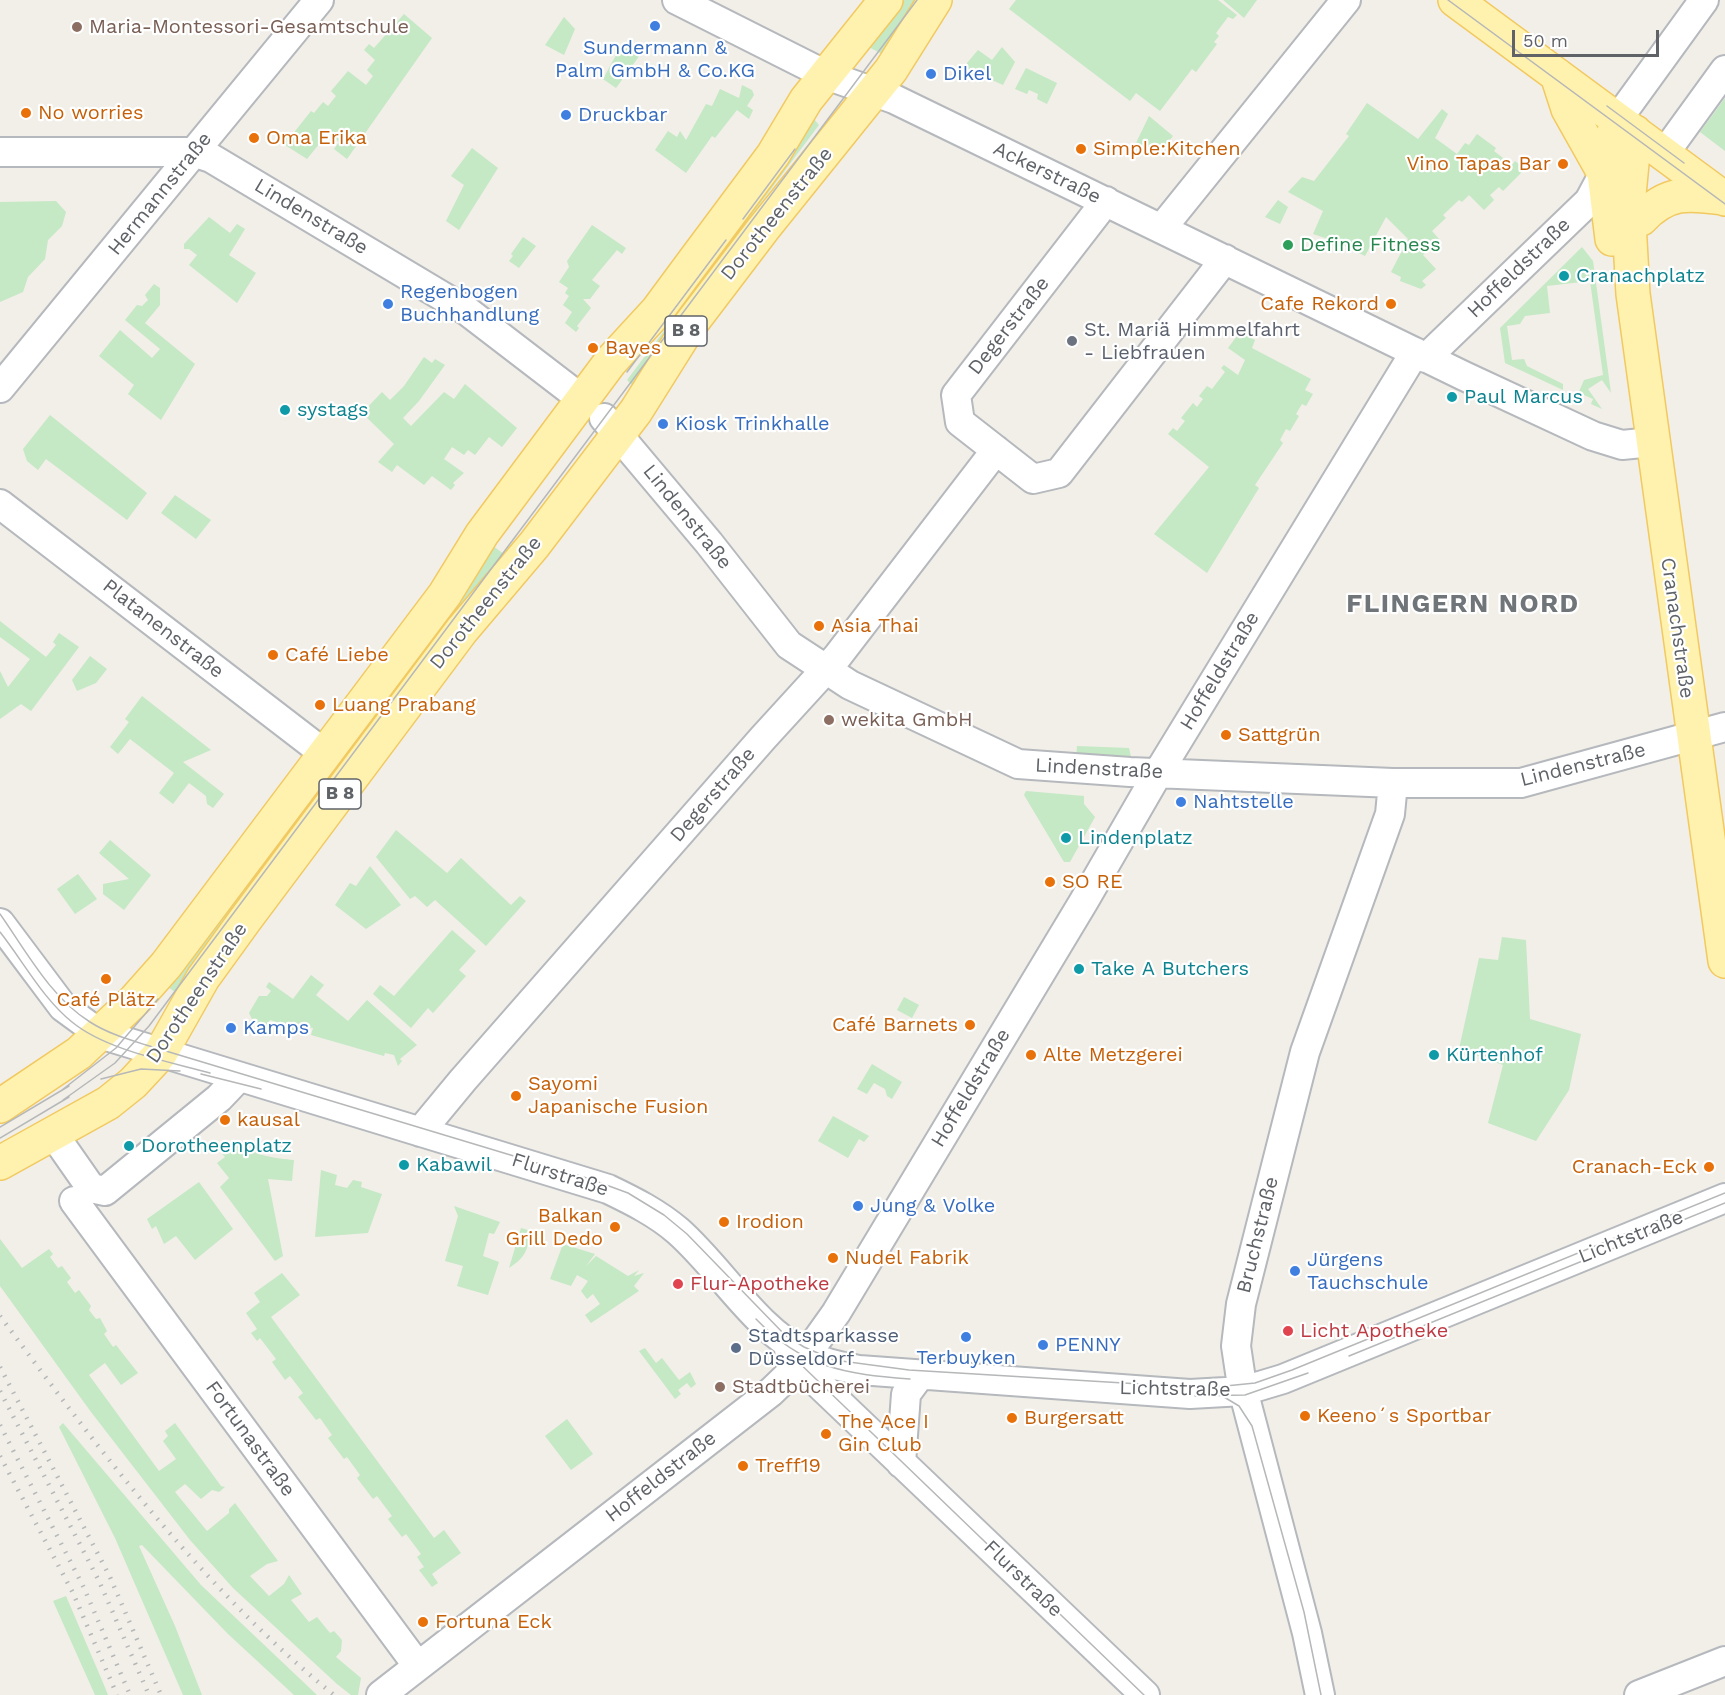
<!DOCTYPE html>
<meta charset="utf-8">
<style>
body{margin:0}
#map{position:relative;width:1725px;height:1695px;overflow:hidden;background:#f1efe8;font-family:"Work Sans",sans-serif}
canvas{display:block}
.scale{position:absolute;left:1512px;top:30px;width:147px;height:27px;box-sizing:border-box;border:3px solid #5f6368;border-top:0;padding-left:8px;font-size:18px;line-height:21px;white-space:nowrap;color:#5f6368;-webkit-text-stroke:4px #fff;paint-order:stroke}
</style>
<div id="map">
<canvas width="1725" height="1695"></canvas>
<div class="scale">50 m</div>
</div>
<script>
const ctx = document.querySelector('canvas').getContext('2d');
ctx.lineJoin = 'round';
function fillPath(path, color) { ctx.fillStyle = color; ctx.fill(path, 'evenodd'); }
function strokePath(path, color, width, dash) { ctx.strokeStyle = color; ctx.lineWidth = width; ctx.lineCap = dash ? 'butt' : 'round'; ctx.setLineDash(dash || []); ctx.stroke(path); }
function drawText(font, color, halo, rows, align = 'center') {
  ctx.font = font + ' "Work Sans",sans-serif'; ctx.lineWidth = 4.5; ctx.setLineDash([]); ctx.textBaseline = 'middle'; ctx.strokeStyle = halo; ctx.fillStyle = color; for (const [text, x, y, turn = 0] of rows) {
    ctx.save(); ctx.translate(x, y); ctx.rotate((+turn || 0) * Math.PI / 180); ctx.textAlign = isNaN(turn) ? turn : align; if (halo) ctx.strokeText(text, 0, 0); ctx.fillText(text, 0, 0); ctx.restore();
  }
}
fillPath(new Path2D(`
 M 898,0 L 924,0 L 882,54 L 861,43 Z
 M 1016,0 L 1218,0 L 1237,15 L 1233,19 L 1228,17 L 1216,33 L 1219,36 L 1214,42 L 1217,44 L 1196,72 L 1192,69 L 1160,111 L 1136,93 L 1130,101 L 1009,9 Z
 M 1223,0 L 1257,0 L 1244,18 Z
 M 404,14 L 432,38 L 347,159 L 334,149 L 339,142 L 328,133 L 307,159 L 285,145 L 286,142 L 281,138 L 285,132 L 292,135 L 311,111 L 314,113 L 323,102 L 328,106 L 336,96 L 331,91 L 348,71 L 366,85 L 373,76 L 367,70 L 375,60 L 364,50 L 369,44 L 374,48 Z
 M 564,17 L 575,29 L 564,55 L 545,45 Z
 M 621,46 L 640,55 L 616,88 L 603,79 Z
 M 1002,47 L 1015,62 L 1003,85 L 983,76 L 980,83 L 968,75 L 967,63 L 978,50 L 992,60 Z
 M 1026,68 L 1057,83 L 1047,104 L 1037,99 L 1038,94 L 1029,90 L 1027,94 L 1015,89 Z
 M 742,85 L 752,90 L 754,95 L 747,106 L 753,110 L 749,119 L 737,110 L 715,138 L 712,136 L 686,173 L 655,150 L 668,131 L 677,137 L 680,131 L 686,140 L 706,104 L 712,106 L 720,89 L 739,98 Z
 M 1725,98 L 1725,151 L 1700,132 Z
 M 1367,103 L 1418,139 L 1442,109 L 1448,114 L 1435,138 L 1457,154 L 1465,143 L 1469,145 L 1477,134 L 1496,148 L 1494,151 L 1512,165 L 1515,161 L 1525,169 L 1503,191 L 1499,187 L 1490,195 L 1494,200 L 1484,210 L 1469,195 L 1462,202 L 1459,200 L 1443,215 L 1446,218 L 1432,231 L 1439,239 L 1423,255 L 1436,269 L 1422,281 L 1426,285 L 1421,289 L 1400,281 L 1401,277 L 1391,272 L 1408,239 L 1386,217 L 1365,256 L 1339,243 L 1337,247 L 1330,244 L 1331,240 L 1313,234 L 1323,211 L 1288,192 L 1302,177 L 1314,181 L 1349,136 L 1346,134 Z
 M 1149,116 L 1173,136 L 1163,149 L 1160,146 L 1153,154 L 1135,145 Z
 M 813,118 L 819,125 L 750,217 L 756,223 L 633,386 L 627,380 L 725,250 L 718,244 Z
 M 472,148 L 498,168 L 459,230 L 446,221 L 464,185 L 451,176 Z
 M 1278,200 L 1288,207 L 1280,224 L 1265,217 Z
 M 56,201 L 66,212 L 62,226 L 48,240 L 45,259 L 28,277 L 23,292 L 0,302 L 0,202 Z
 M 209,217 L 230,233 L 237,224 L 245,229 L 229,255 L 256,273 L 237,303 L 189,265 L 197,255 L 189,249 L 184,249 L 184,244 Z
 M 592,225 L 626,248 L 622,254 L 617,250 L 592,280 L 600,286 L 590,299 L 583,299 L 591,308 L 577,326 L 579,328 L 576,332 L 565,323 L 572,312 L 563,305 L 569,296 L 565,293 L 568,288 L 559,282 L 569,267 L 567,261 Z
 M 523,237 L 536,246 L 519,268 L 509,261 L 513,256 L 511,254 Z
 M 1582,247 L 1593,261 L 1611,393 L 1602,380 L 1588,389 L 1602,409 L 1591,404 L 1593,399 L 1584,395 L 1582,399 L 1577,396 L 1584,380 L 1603,375 L 1590,281 L 1547,286 L 1550,313 L 1525,316 L 1520,324 L 1507,326 L 1512,360 L 1524,359 L 1527,366 L 1563,384 L 1563,390 L 1505,363 L 1500,328 Z
 M 154,284 L 160,288 L 160,305 L 145,323 L 195,364 L 161,420 L 128,394 L 134,385 L 99,356 L 120,330 L 152,358 L 160,349 L 125,320 L 137,305 L 142,306 L 148,300 L 145,295 Z
 M 1240,332 L 1255,340 L 1252,348 L 1311,379 L 1305,390 L 1313,394 L 1306,406 L 1302,404 L 1296,414 L 1299,416 L 1290,431 L 1286,429 L 1280,440 L 1283,443 L 1255,485 L 1259,488 L 1207,573 L 1154,534 L 1209,467 L 1168,434 L 1173,428 L 1177,431 L 1185,421 L 1181,418 L 1193,403 L 1197,407 L 1203,399 L 1199,396 L 1207,386 L 1212,389 L 1225,372 L 1221,368 L 1224,365 L 1238,375 L 1245,360 L 1228,348 Z
 M 424,357 L 432,363 L 435,359 L 445,365 L 419,401 L 403,418 L 411,426 L 444,392 L 454,399 L 465,384 L 517,428 L 502,447 L 489,437 L 475,455 L 468,450 L 464,455 L 452,447 L 444,459 L 464,473 L 453,483 L 455,485 L 451,490 L 432,476 L 424,485 L 397,465 L 392,472 L 378,462 L 394,444 L 362,413 L 382,392 L 390,400 L 404,386 Z
 M 50,415 L 147,493 L 127,520 L 46,459 L 38,470 L 27,461 L 23,449 Z
 M 175,495 L 211,520 L 196,539 L 161,513 Z
 M 493,546 L 512,560 L 179,995 L 164,984 Z
 M 0,621 L 46,657 L 56,645 L 53,642 L 59,633 L 79,647 L 31,711 L 21,704 L 0,719 L 0,671 L 8,687 L 30,659 L 0,637 Z
 M 90,656 L 107,669 L 96,683 L 77,691 L 72,680 Z
 M 142,696 L 211,750 L 183,762 L 224,794 L 213,808 L 207,804 L 206,796 L 189,783 L 173,804 L 159,793 L 174,773 L 130,739 L 118,754 L 110,747 L 129,722 L 125,719 Z
 M 1077,746 L 1129,748 L 1132,761 L 1076,759 Z
 M 1026,791 L 1084,796 L 1084,804 L 1095,817 L 1070,862 L 1064,862 L 1024,795 Z
 M 396,830 L 447,873 L 461,858 L 511,905 L 520,896 L 526,901 L 486,946 L 435,900 L 427,907 L 415,896 L 410,899 L 376,857 Z
 M 110,840 L 151,875 L 124,910 L 103,894 L 103,884 L 129,879 L 99,853 Z
 M 370,866 L 401,905 L 366,929 L 335,905 L 350,883 L 356,886 Z
 M 78,874 L 97,899 L 75,914 L 57,889 Z
 M 452,930 L 476,951 L 459,970 L 466,976 L 433,1013 L 428,1008 L 411,1028 L 373,994 L 380,985 L 394,996 Z
 M 1502,937 L 1526,940 L 1530,1019 L 1581,1034 L 1569,1090 L 1536,1141 L 1488,1123 L 1503,1065 L 1459,1049 L 1479,958 L 1498,960 Z
 M 311,975 L 324,985 L 316,995 L 348,1021 L 367,1000 L 417,1045 L 400,1059 L 402,1061 L 398,1066 L 394,1055 L 385,1053 L 384,1056 L 311,1035 L 313,1028 L 299,1025 L 297,1031 L 275,1025 L 276,1022 L 270,1020 L 267,1027 L 254,1023 L 249,1013 L 259,996 L 267,996 L 271,991 L 266,987 L 269,982 L 293,999 Z
 M 904,997 L 919,1005 L 912,1018 L 897,1010 Z
 M 872,1064 L 902,1082 L 892,1099 L 887,1096 L 885,1089 L 874,1083 L 867,1094 L 857,1089 Z
 M 833,1116 L 869,1136 L 864,1142 L 859,1139 L 848,1158 L 818,1141 Z
 M 242,1141 C 251,1157 277,1158 294,1160 L 292,1181 L 268,1179 L 283,1256 L 275,1261 L 220,1187 L 229,1178 L 217,1163 L 225,1157 L 222,1154 Z
 M 321,1170 L 337,1175 L 335,1185 L 347,1188 L 353,1180 L 362,1182 L 361,1187 L 382,1194 L 368,1233 L 315,1237 Z
 M 199,1182 L 233,1229 L 195,1260 L 176,1236 L 164,1244 L 156,1226 L 152,1229 L 147,1219 Z
 M 454,1206 L 500,1222 L 494,1234 L 489,1233 L 483,1256 L 499,1262 L 488,1295 L 457,1286 L 463,1266 L 445,1261 L 458,1216 Z
 M 521,1228 L 531,1231 C 527,1251 526,1257 509,1268 Z
 M 0,1239 L 22,1268 L 49,1249 L 53,1254 L 50,1257 L 58,1268 L 62,1266 L 71,1278 L 67,1282 L 75,1293 L 79,1290 L 91,1306 L 89,1310 L 96,1319 L 100,1318 L 107,1331 L 104,1334 L 113,1347 L 116,1345 L 138,1373 L 121,1385 L 105,1363 L 89,1375 L 159,1471 L 176,1459 L 163,1441 L 168,1436 L 165,1431 L 175,1423 L 221,1486 L 225,1487 L 219,1492 L 212,1490 L 201,1499 L 185,1484 L 175,1492 L 207,1531 L 229,1513 L 229,1509 L 235,1503 L 278,1561 L 267,1564 L 250,1576 L 269,1596 L 284,1584 L 289,1575 L 302,1594 L 291,1600 L 309,1622 L 317,1617 L 330,1633 L 334,1631 L 342,1640 L 341,1651 L 336,1657 L 361,1678 L 358,1695 L 351,1695 L 337,1684 L 233,1588 L 190,1540 L 91,1412 L 0,1286 Z
 M 563,1244 L 595,1254 L 586,1266 L 596,1256 L 628,1276 L 639,1270 L 634,1276 L 644,1273 L 634,1286 L 639,1291 L 591,1323 L 585,1315 L 600,1304 L 593,1294 L 587,1299 L 581,1291 L 588,1281 L 577,1275 L 571,1286 L 550,1279 Z
 M 282,1273 L 300,1295 L 271,1317 L 434,1538 L 444,1530 L 461,1553 L 432,1574 L 438,1583 L 432,1587 L 419,1570 L 424,1567 L 417,1557 L 421,1554 L 406,1534 L 402,1537 L 388,1519 L 392,1516 L 377,1496 L 373,1499 L 357,1478 L 360,1475 L 347,1457 L 344,1459 L 328,1438 L 332,1435 L 320,1418 L 316,1420 L 298,1397 L 303,1393 L 290,1376 L 285,1380 L 272,1362 L 276,1359 L 260,1338 L 257,1341 L 251,1333 L 257,1329 L 246,1313 L 260,1302 L 254,1293 Z
 M 645,1348 L 656,1363 L 662,1358 L 679,1380 L 690,1372 L 696,1384 L 691,1388 L 687,1383 L 678,1390 L 681,1394 L 675,1399 L 639,1351 Z
 M 567,1419 L 593,1454 L 571,1470 L 545,1436 Z
 M 63,1423 L 201,1585 L 317,1695 L 294,1695 L 228,1634 L 142,1545 L 139,1546 L 175,1626 L 202,1695 L 183,1695 L 115,1538 L 59,1427 Z
 M 66,1596 L 104,1685 L 108,1695 L 95,1695 L 53,1601 Z`), '#c5e8c5');
const minor = new Path2D(`
 M 677,0 L 826,75 L 894,99 L 1464,376 L 1593,436 L 1622,445 L 1652,442
 M 1617,120 L 1704,0
 M 0,152 L 193,152 L 211,158 L 467,311 L 583,400
 M 1664,154 L 1725,70
 M 1106,201 L 956,395 L 960,422 L 1033,479 L 1059,473 L 1225,259
 M 1162,228 L 1346,0
 M 1426,358 L 1589,201 L 1604,173
 M 0,388 L 319,0
 M 604,418 L 709,543 L 789,645 L 850,685 L 1018,764 L 1130,772 L 1393,783 L 1521,783 L 1725,727
 M 0,504 L 325,754
 M 0,923 L 63,1007 L 100,1034 L 608,1189 C 633,1201 657,1213 678,1231 C 722,1270 754,1328 807,1355 C 823,1363 841,1367 859,1370 L 1190,1394 L 1243,1391 L 1283,1379 L 1725,1198
 M 420,1132 L 463,1080 L 763,738 L 837,657 L 996,450
 M 54,1135 L 91,1188 L 105,1191 L 219,1098 L 239,1077
 M 74,1201 L 417,1665
 M 789,1350 L 799,1365 L 1145,1695
 M 901,1463 L 906,1394 L 920,1375
 M 381,1695 L 771,1392 L 799,1365 L 836,1313 L 1084,901 L 1158,773 L 1415,352
 M 1320,1695 L 1307,1633 L 1242,1386 L 1236,1346 L 1241,1304 L 1305,1052 L 1390,814 L 1393,783
 M 1639,1695 L 1725,1661`);
const major = new Path2D(`
 M 1455,0 L 1725,199
 M 1557,75 L 1568,109 L 1604,173
 M 1635,132 L 1628,205 L 1633,294 L 1725,961
 M 1641,219 C 1667,191 1688,193 1723,198
 M 1612,239 L 1604,173 L 1617,120
 M 0,1106 L 79,1053 L 134,1001 L 166,965 L 445,594 L 482,534 L 611,361 L 657,311 L 691,265 L 773,155 L 806,100 L 886,0
 M 0,1163 L 108,1103 L 133,1083 L 160,1054 L 203,978 L 245,920 L 462,630 L 534,545 L 636,411 L 690,325 L 763,229 L 891,70 L 935,0`);
strokePath(minor, '#b5b8bc', 32);
strokePath(major, '#f2c960', 36);
strokePath(minor, '#fff', 28);
strokePath(major, '#fff2af', 33);
strokePath(new Path2D(`
 M 1448,0 L 1725,204
 M 1607,106 L 1684,163
 M 743,219 L 795,149
 M 627,372 L 726,240
 M 0,914 C 26,951 51,998 90,1022 C 107,1033 127,1039 146,1045 L 590,1179 L 628,1193 L 664,1215 L 687,1234 L 785,1335 L 804,1347 L 834,1360 L 909,1370 L 1206,1388 L 1255,1383 L 1292,1370 L 1725,1193
 M 0,932 C 23,961 43,999 72,1022 C 106,1050 167,1061 210,1073
 M 201,1074 L 261,1089
 M 101,1079 L 141,1069 L 180,1071
 M 62,1090 L 116,1048 L 158,999
 M 63,1100 L 115,1063 L 149,1026 L 917,0
 M 0,1127 L 69,1086
 M 0,1138 L 69,1097
 M 756,1319 C 803,1368 845,1374 910,1379
 M 791,1355 L 1144,1695
 M 1349,1356 L 1725,1203
 M 1195,1396 L 1245,1395 L 1308,1373
 M 1224,1397 L 1239,1406 L 1252,1426 L 1304,1612 L 1321,1695`), '#b6b7b8', 1.5);
strokePath(new Path2D(`
 M 0,1316 C 100,1451 203,1589 334,1695
 M 0,1367 L 110,1577 L 161,1695
 M 0,1391 L 99,1581 L 149,1695
 M 0,1425 L 84,1588 L 130,1695
 M 0,1456 L 73,1593 L 117,1695`), '#b6b7b8', 4.5, [1.5, 8]);
for (const [x, y, r, color] of [
 [655,26,6,"#3f7fe0"],
 [77,27,6,"#8d6e63"],
 [931,74,6,"#3f7fe0"],
 [26,113,6,"#e8710a"],
 [566,115,6,"#3f7fe0"],
 [254,138,6,"#e8710a"],
 [1081,149,6,"#e8710a"],
 [1563,164,6,"#e8710a"],
 [1288,245,6,"#2e9e5b"],
 [1564,276,6,"#0f9aa8"],
 [388,304,6,"#3f7fe0"],
 [1391,304,6,"#e8710a"],
 [1072,341,6,"#6b7280"],
 [593,348,6,"#e8710a"],
 [1452,397,6,"#0f9aa8"],
 [285,410,6,"#0f9aa8"],
 [663,424,6,"#3f7fe0"],
 [819,626,6,"#e8710a"],
 [273,655,6,"#e8710a"],
 [320,705,6,"#e8710a"],
 [829,720,6,"#8d6e63"],
 [1226,735,6,"#e8710a"],
 [1181,802,6,"#3f7fe0"],
 [1066,838,6,"#0f9aa8"],
 [1050,882,6,"#e8710a"],
 [1079,969,6,"#0f9aa8"],
 [106,979,6,"#e8710a"],
 [970,1025,6,"#e8710a"],
 [231,1028,6,"#3f7fe0"],
 [1031,1055,6,"#e8710a"],
 [1434,1055,6,"#0f9aa8"],
 [516,1096,6,"#e8710a"],
 [225,1120,6,"#e8710a"],
 [129,1146,6,"#0f9aa8"],
 [404,1165,6,"#0f9aa8"],
 [1709,1167,6,"#e8710a"],
 [858,1206,6,"#3f7fe0"],
 [724,1222,6,"#e8710a"],
 [615,1227,6,"#e8710a"],
 [833,1258,6,"#e8710a"],
 [1295,1271,6,"#3f7fe0"],
 [678,1284,6,"#e0444e"],
 [1288,1331,6,"#e0444e"],
 [966,1337,6,"#3f7fe0"],
 [1043,1345,6,"#3f7fe0"],
 [736,1348,6,"#5c6f8a"],
 [720,1387,6,"#8d6e63"],
 [1305,1416,6,"#e8710a"],
 [1012,1418,6,"#e8710a"],
 [826,1434,6,"#e8710a"],
 [743,1466,6,"#e8710a"],
 [423,1622,6,"#e8710a"]
]) { const dot = new Path2D(); dot.arc(x, y, r, 0, 2 * Math.PI); ctx.fillStyle = color; ctx.fill(dot); strokePath(dot, '#fff', 2); }
for (const [x, y, w] of [
 [686,331,42],
 [340,794,42]
]) { const box = new Path2D(); box.roundRect(x - w / 2, y - 15, w, 30, 4.5); ctx.fillStyle = '#fff'; ctx.fill(box); strokePath(box, '#5f6368', 1.5); }
drawText('bold 18px', '#5f6368', null, [
 ["B 8",686,331],
 ["B 8",340,794]
]);
drawText('20px', '#785e54', '#fff', [
 ["Maria-Montessori-Gesamtschule",89,27],
 ["wekita GmbH",841,720],
 ["Stadtbücherei",732,1387]
], 'left');
drawText('20px', '#366cbe', '#fff', [
 ["Sundermann &",655,48,"center"],
 ["Palm GmbH & Co.KG",655,71,"center"],
 ["Dikel",943,74],
 ["Druckbar",578,115],
 ["Regenbogen",400,292],
 ["Buchhandlung",400,315],
 ["Kiosk Trinkhalle",675,424],
 ["Nahtstelle",1193,802],
 ["Kamps",243,1028],
 ["Jung & Volke",870,1206],
 ["Jürgens",1307,1260],
 ["Tauchschule",1307,1283],
 ["PENNY",1055,1345],
 ["Terbuyken",966,1358,"center"]
], 'left');
drawText('20px', '#c56008', '#fff', [
 ["No worries",38,113],
 ["Oma Erika",266,138],
 ["Simple:Kitchen",1093,149],
 ["Vino Tapas Bar",1551,164,"right"],
 ["Cafe Rekord",1379,304,"right"],
 ["Bayes",605,348],
 ["Asia Thai",831,626],
 ["Café Liebe",285,655],
 ["Luang Prabang",332,705],
 ["Sattgrün",1238,735],
 ["SO RE",1062,882],
 ["Café Plätz",106,1000,"center"],
 ["Café Barnets",958,1025,"right"],
 ["Alte Metzgerei",1043,1055],
 ["Sayomi",528,1084],
 ["Japanische Fusion",528,1107],
 ["kausal",237,1120],
 ["Cranach-Eck",1697,1167,"right"],
 ["Balkan",603,1216,"right"],
 ["Grill Dedo",603,1239,"right"],
 ["Irodion",736,1222],
 ["Nudel Fabrik",845,1258],
 ["Keeno´s Sportbar",1317,1416],
 ["Burgersatt",1024,1418],
 ["The Ace I",838,1422],
 ["Gin Club",838,1445],
 ["Treff19",755,1466],
 ["Fortuna Eck",435,1622]
], 'left');
drawText('20px', '#5f6368', '#fff', [
 ["Ackerstraße",1047,173,26],
 ["Hermannstraße",160,194,-51],
 ["Dorotheenstraße",777,214,-51],
 ["Lindenstraße",311,217,31],
 ["Hoffeldstraße",1519,268,-44],
 ["Degerstraße",1009,326,-52],
 ["Lindenstraße",687,517,51],
 ["Dorotheenstraße",486,603,-51],
 ["Cranachstraße",1677,628,82],
 ["Platanenstraße",163,629,38],
 ["Hoffeldstraße",1220,671,-59],
 ["Lindenstraße",1583,765,-14],
 ["Lindenstraße",1099,769,3],
 ["Degerstraße",713,795,-49],
 ["Dorotheenstraße",197,993,-56],
 ["Hoffeldstraße",971,1088,-59],
 ["Flurstraße",560,1175,18],
 ["Bruchstraße",1258,1235,-76],
 ["Lichtstraße",1631,1237,-22],
 ["Lichtstraße",1175,1389,1],
 ["Fortunastraße",250,1439,54],
 ["Hoffeldstraße",661,1477,-38],
 ["Flurstraße",1023,1579,44]
]);
drawText('20px', '#27864d', '#fff', [
 ["Define Fitness",1300,245]
], 'left');
drawText('20px', '#0d838f', '#fff', [
 ["Cranachplatz",1576,276],
 ["Paul Marcus",1464,397],
 ["systags",297,410],
 ["Lindenplatz",1078,838],
 ["Take A Butchers",1091,969],
 ["Kürtenhof",1446,1055],
 ["Dorotheenplatz",141,1146],
 ["Kabawil",416,1165]
], 'left');
drawText('20px', '#5b616d', '#fff', [
 ["St. Mariä Himmelfahrt",1084,330],
 ["- Liebfrauen",1084,353]
], 'left');
drawText('20px', '#be3a42', '#fff', [
 ["Flur-Apotheke",690,1284],
 ["Licht Apotheke",1300,1331]
], 'left');
drawText('20px', '#4e5e75', '#fff', [
 ["Stadtsparkasse",748,1336],
 ["Düsseldorf",748,1359]
], 'left');
ctx.letterSpacing = '1.5px';
drawText('bold 26px', '#70757a', '#fff', [
 ["FLINGERN NORD",1463,604]
]);
ctx.letterSpacing = '0px';
</script>
